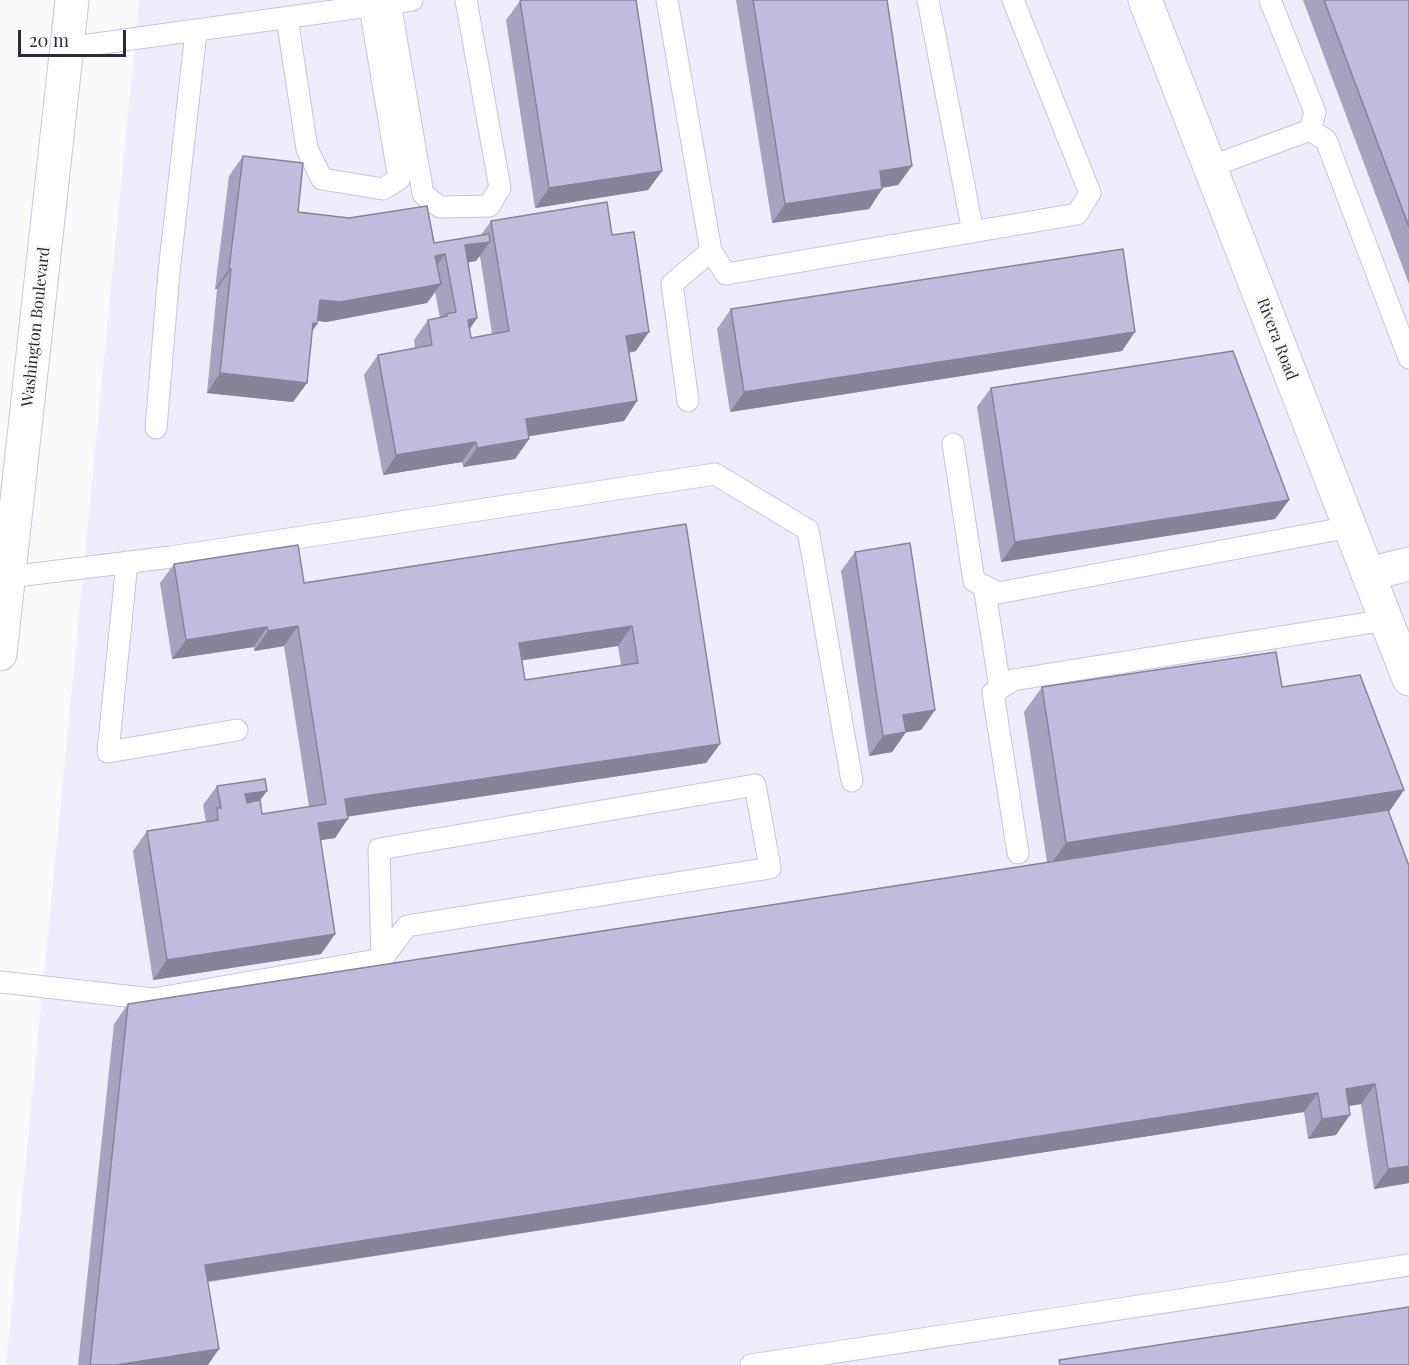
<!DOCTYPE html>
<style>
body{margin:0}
#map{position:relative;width:1409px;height:1365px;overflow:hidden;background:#fafafa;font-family:"Playfair Display",serif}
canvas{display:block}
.scale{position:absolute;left:18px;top:30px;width:108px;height:27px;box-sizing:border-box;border:3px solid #2d2a38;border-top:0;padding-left:8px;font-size:18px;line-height:21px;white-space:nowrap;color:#2d2a38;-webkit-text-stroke:4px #fafafa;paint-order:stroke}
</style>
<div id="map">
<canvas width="1409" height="1365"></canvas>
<div class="scale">20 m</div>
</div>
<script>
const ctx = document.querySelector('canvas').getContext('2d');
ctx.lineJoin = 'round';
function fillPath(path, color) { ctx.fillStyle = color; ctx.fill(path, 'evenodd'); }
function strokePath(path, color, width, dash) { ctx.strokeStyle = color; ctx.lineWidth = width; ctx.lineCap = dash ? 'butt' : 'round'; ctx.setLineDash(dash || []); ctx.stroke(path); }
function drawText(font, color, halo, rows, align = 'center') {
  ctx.font = font + ' "Playfair Display",serif'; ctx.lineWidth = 6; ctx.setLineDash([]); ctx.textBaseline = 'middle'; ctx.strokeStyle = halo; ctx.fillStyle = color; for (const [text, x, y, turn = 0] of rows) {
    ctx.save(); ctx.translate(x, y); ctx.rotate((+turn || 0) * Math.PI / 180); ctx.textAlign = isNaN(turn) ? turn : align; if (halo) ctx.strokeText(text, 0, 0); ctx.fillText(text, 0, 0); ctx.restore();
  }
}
fillPath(new Path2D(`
 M 139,0 L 1409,0 L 1409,1365 L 6,1365 Z`), '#efecfd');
const service = new Path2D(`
 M 667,0 L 711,251 L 672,284 L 688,401
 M 928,0 L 973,232
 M 1270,0 L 1315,112 L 1310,130 L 1326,140 L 1409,358
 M 390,3 L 423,194 L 440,207 L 489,206 L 500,188 L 466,0
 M 287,18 L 307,149 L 322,179 L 383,189 L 399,179 L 370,6
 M 67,48 L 412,0
 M 1210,167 L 1310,130
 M 711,251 L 726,274 L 1077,214 L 1090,193 L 1013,0
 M 156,428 L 169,272 L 196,32
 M 953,444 L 974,581 L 998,593 L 1350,527
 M 127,562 L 108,752 L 237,730
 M 9,577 L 171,557 L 715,474 L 808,530 L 852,781
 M 984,586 L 1000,688
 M 1018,853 L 993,693 L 1013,680 L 1386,620
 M 0,982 L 153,999 L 382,959 L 407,926 L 770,868 L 755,785 L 379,849 L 382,959
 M 751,1365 L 1409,1265`);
const minor = new Path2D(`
 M 1368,574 L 1409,564`);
const tertiary = new Path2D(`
 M 1145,0 L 1409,679`);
const primary = new Path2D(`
 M 0,654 L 72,0`);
strokePath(service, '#cac2e5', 23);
strokePath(minor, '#cac2e5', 35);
strokePath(tertiary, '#cac2e5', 35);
strokePath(primary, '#cac2e5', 35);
strokePath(service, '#fff', 21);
strokePath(minor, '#fff', 33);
strokePath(tertiary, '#fff', 33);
strokePath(primary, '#fff', 33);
fillPath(new Path2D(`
 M 736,0 L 887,0 L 912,166 L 898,185 L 882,188 L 882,189 L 869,209 L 772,223 Z
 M 1303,0 L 1409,0 L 1409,284 Z
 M 520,1 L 662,171 L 648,190 L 535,208 L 506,20 Z
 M 243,156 L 298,212 L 434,243 L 481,235 L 491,221 L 612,235 L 636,351 L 629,353 L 637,401 L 624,421 L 528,436 L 529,439 L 515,459 L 463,467 L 462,462 L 383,475 L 364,375 L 378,355 L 415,348 L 414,340 L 428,320 L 440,318 L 435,292 L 427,303 L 326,322 L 318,321 L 317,324 L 312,331 L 307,383 L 293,402 L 207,393 L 217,289 L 215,289 L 229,176 ZM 480,256 L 492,334 L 471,338 L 470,329 L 477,318 L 468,262 L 476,261 Z
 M 731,309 L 1122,351 L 730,412 L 717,329 Z
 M 991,388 L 1289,500 L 1275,519 L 1001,562 L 977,407 Z
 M 686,524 L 720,744 L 706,763 L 348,816 L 335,838 L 320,840 L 335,934 L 321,954 L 153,980 L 133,851 L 147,831 L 206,822 L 203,805 L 217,786 L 260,801 L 262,814 L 309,807 L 284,646 L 254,651 L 254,647 L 172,659 L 160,583 L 174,564 L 304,583 ZM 618,646 L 621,665 L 525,680 L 522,660 Z
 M 855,552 L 935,710 L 921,730 L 906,732 L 892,752 L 869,756 L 841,571 Z
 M 1042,687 L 1282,687 L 1404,790 L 1389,812 L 1409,1183 L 1374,1189 L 1361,1104 L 1348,1106 L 1336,1135 L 1308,1139 L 1304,1112 L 208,1282 L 208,1365 L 78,1365 L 114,1024 L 128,1004 L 1047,862 L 1024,712 Z`), '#a8a1bf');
fillPath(new Path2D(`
 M 912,166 L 898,185 L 866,190 L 880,171 Z
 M 662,171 L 648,190 L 535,208 L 549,188 Z
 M 882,189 L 869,209 L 772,223 L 785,204 Z
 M 490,242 L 476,261 L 452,265 L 465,245 Z
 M 445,254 L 431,274 L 435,256 Z
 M 229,269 L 231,269 L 217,289 L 215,289 Z
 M 441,284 L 427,303 L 326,322 L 306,319 L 320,300 Z
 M 477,318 L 463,338 L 468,320 Z
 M 313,323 L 317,324 L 304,344 Z
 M 649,332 L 636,351 L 613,355 L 626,336 Z
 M 1135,332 L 1122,351 L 730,412 L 744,392 Z
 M 220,373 L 307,383 L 293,402 L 207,393 Z
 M 637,401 L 624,421 L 512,439 L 526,419 Z
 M 529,439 L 515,459 L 463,467 L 477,448 Z
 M 476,442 L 462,462 L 383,475 L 396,455 Z
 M 1289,500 L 1275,519 L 1001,562 L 1015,542 Z
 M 298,626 L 284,646 L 254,651 L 268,631 Z
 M 632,626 L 618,646 L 505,663 L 519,643 Z
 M 267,627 L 254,647 L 172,659 L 186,640 Z
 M 935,710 L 921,730 L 890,735 L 903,715 Z
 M 906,732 L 892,752 L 869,756 L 883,736 Z
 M 720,744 L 706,763 L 332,819 L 345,799 Z
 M 1404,790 L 1386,816 L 1048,868 L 1066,843 Z
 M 267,791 L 253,810 L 231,813 L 245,794 Z
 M 348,819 L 335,838 L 304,843 L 318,823 Z
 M 335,934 L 321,954 L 153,980 L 167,960 Z
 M 1375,1084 L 1361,1104 L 1332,1109 L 1346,1089 Z
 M 1318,1093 L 1304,1112 L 191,1284 L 205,1265 Z
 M 1350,1115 L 1336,1135 L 1308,1139 L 1322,1119 Z
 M 1409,1166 L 1409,1183 L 1374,1189 L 1388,1169 Z
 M 219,1349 L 208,1365 L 116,1365 Z`), '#88839b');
const building = new Path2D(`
 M 523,0 L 636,0 L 662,171 L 549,188 L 520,1 Z
 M 753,0 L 887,0 L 912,166 L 880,171 L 882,189 L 785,204 Z
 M 1324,0 L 1409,0 L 1409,227 Z
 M 243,156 L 303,163 L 298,212 L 349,218 L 427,206 L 434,243 L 489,234 L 490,242 L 465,245 L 477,318 L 468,320 L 471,338 L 509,331 L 491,221 L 607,202 L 612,235 L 634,232 L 649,332 L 626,336 L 637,401 L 526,419 L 529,439 L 477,448 L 476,442 L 396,455 L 378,355 L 432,345 L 428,320 L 447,316 L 446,314 L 456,312 L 445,254 L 435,256 L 441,284 L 340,302 L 320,300 L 317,324 L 313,323 L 307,383 L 220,373 L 231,269 L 229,269 Z
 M 1123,249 L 1135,332 L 744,392 L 731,309 Z
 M 1233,351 L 1289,500 L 1015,542 L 991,388 Z
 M 686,524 L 720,744 L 345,799 L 348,819 L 318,823 L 335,934 L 167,960 L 147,831 L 218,820 L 217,808 L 221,808 L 217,786 L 265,779 L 267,791 L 245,794 L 247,803 L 260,800 L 262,814 L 326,804 L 298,626 L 268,631 L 267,627 L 186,640 L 174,564 L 298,545 L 304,583 ZM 632,626 L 638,663 L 525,680 L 519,643 Z
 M 910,543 L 935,710 L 903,715 L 906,732 L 883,736 L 855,552 Z
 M 1276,652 L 1282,687 L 1360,675 L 1404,790 L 1066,843 L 1042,687 Z
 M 1388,810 L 1409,866 L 1409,1166 L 1388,1169 L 1375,1084 L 1346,1089 L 1350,1115 L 1322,1119 L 1318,1093 L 205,1265 L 219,1349 L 116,1365 L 90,1365 L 128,1004 Z
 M 1409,1307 L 1409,1365 L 1060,1365 L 1059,1360 Z`);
fillPath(building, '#c3bbde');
strokePath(building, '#88839b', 1.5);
drawText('16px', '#2d2a38', '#fafafa', [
 ["Washington Boulevard",36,327,-84],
 ["Rivera Road",1277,339,69]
]);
</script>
